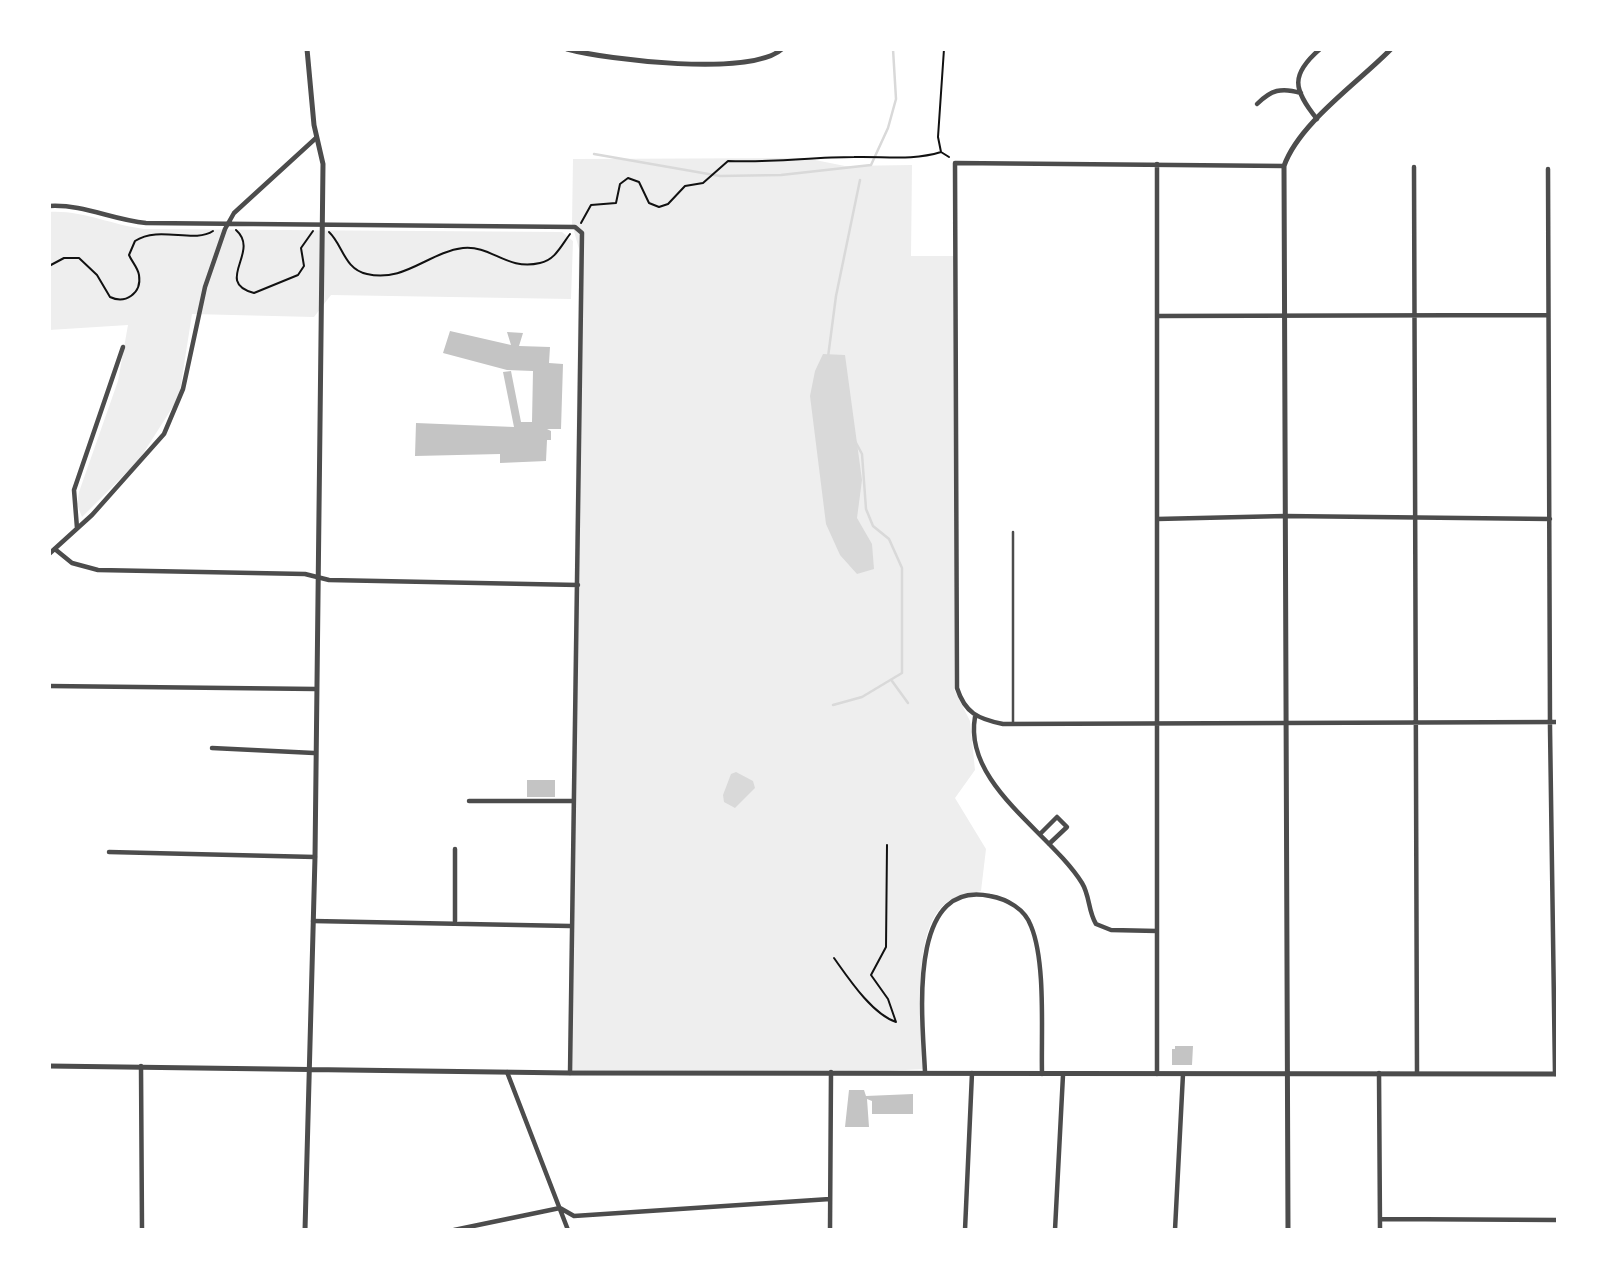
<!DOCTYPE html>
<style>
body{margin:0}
#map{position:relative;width:1607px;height:1279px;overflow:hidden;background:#fff;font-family:"Fira Sans",sans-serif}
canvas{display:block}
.frame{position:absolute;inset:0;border:51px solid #fff;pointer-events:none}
</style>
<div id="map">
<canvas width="1607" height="1279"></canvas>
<div class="frame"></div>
</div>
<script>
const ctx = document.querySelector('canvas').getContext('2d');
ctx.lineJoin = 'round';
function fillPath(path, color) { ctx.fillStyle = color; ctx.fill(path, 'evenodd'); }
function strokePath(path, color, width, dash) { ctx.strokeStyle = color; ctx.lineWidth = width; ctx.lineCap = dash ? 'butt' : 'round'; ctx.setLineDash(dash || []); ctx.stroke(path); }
fillPath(new Path2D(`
 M 805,158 L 845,166 L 912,165 L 911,256 L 954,256 L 954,689 L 970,721 L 975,770 L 955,798 L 986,849 L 981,891 C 972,893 959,895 950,900 C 908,926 923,1026 924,1069 L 866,1072 L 568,1070 L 579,249 L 572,224 L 573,159 Z
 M 49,212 C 83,210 111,225 144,229 L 562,232 L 573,241 L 571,299 L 331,295 L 314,317 L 192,314 L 179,397 L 139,460 L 82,517 L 77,504 L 79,492 L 118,381 L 128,325 L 49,330 Z`), '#eee');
fillPath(new Path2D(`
 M 823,354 L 845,355 L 862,480 L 857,518 L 872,544 L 874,569 L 857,574 L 840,555 L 826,524 L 810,396 L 815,371 Z
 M 736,772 L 753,781 L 755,788 L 735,808 L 724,802 L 723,795 L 731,774 Z`), '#d9d9d9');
strokePath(new Path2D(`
 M 594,154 L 720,176 L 781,175 L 871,165 L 888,128 L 896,99 L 893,49
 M 828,357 L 836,296 L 860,180
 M 892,681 L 908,703
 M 833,705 L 862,697 L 902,673 L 902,568 L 889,539 L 873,526 L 866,509 L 862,454 L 855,441`), '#d9d9d9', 2.5);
fillPath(new Path2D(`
 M 450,331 L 511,345 L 507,332 L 523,333 L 519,346 L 550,347 L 549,363 L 563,364 L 561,429 L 547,429 L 551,431 L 551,440 L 547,440 L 546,461 L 500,463 L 500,454 L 415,456 L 416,423 L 514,427 L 503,372 L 511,371 L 521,422 L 532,422 L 533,371 L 507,370 L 443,353 Z
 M 527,780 L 555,780 L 555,797 L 527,797 Z
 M 1175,1046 L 1193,1046 L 1192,1065 L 1172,1065 L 1172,1049 L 1175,1049 Z
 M 849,1090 L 864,1090 L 866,1096 L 913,1094 L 913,1114 L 872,1114 L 872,1101 L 867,1099 L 869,1127 L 845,1127 Z`), '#c4c4c4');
strokePath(new Path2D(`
 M 941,152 L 938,137 L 944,49
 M 581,223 L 591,205 L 616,203 L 620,184 L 628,178 L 639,182 L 649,203 L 659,207 L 668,204 L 685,186 L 703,183 L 728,161 C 770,163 812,157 854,157 C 884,156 912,161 941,152 L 949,157
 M 236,230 C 261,252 213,282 254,293 L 298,275 L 304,266 L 301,248 L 313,231
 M 329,232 C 343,245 344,269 367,274 C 404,283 429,252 463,248 C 492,245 506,271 540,263 C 555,260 561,246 570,234
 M 49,266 L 64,258 L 79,258 L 97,275 L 110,297 C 125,304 142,294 139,275 C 138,268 132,262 129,255 L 135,241 C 159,225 194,244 213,231
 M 834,958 C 849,979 872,1014 896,1022 L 888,999 L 871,975 L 886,947 L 887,845`), '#111', 2);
strokePath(new Path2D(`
 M 1013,532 L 1013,724`), '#4c4c4c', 2.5);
strokePath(new Path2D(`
 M 1257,104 C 1271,90 1281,87 1301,93
 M 1317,119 C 1293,89 1290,75 1320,49
 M 1284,166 L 955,163 L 957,688 C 965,713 978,719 1003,724 L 1558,722
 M 1414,167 L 1417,1073
 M 1548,169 L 1550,728 L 1555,1074
 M 49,206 C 84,204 112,220 146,223 L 575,227 L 582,233 L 570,1073
 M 1157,316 L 1547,315
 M 1157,519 L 1285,516 L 1550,519
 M 77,528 L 74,490 L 123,347
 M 56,550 L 72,563 L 98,570 L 305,574 L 329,580 L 578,585
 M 49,554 L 92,515 L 164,434 L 183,389 L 205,287 L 225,229 L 234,213 L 316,138
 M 49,686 L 316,689
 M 975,717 C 963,784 1051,833 1082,883 C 1090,896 1088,911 1096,924 L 1111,930 L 1157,931
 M 212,748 L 314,753
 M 469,801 L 573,801
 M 1040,834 L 1057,817 L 1067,827 L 1049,844
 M 455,849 L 455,921
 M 109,852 L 315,857
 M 313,921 L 570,926
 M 141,1066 L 142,1230
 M 507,1072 L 568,1230
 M 925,1072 C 923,1024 905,878 990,896 C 1007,899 1025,909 1031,926 C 1046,962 1041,1033 1042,1074
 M 1379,1073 L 1380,1230
 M 1157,1074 L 1157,164
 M 1381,1219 L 1558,1220
 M 454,1230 L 560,1208 L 574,1216 L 830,1199
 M 830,1230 L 831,1072
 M 965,1230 L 972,1073
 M 1055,1230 L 1063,1075
 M 1175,1230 L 1183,1074`), '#4c4c4c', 4.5);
strokePath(new Path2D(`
 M 567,49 C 607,60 751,77 782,49
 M 49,1066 L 570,1073 L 1558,1074
 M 305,1230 L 315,857 L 323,164 L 314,125 L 307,49
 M 1288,1230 L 1284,166 C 1299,123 1359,82 1391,49`), '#4c4c4c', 5);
</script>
